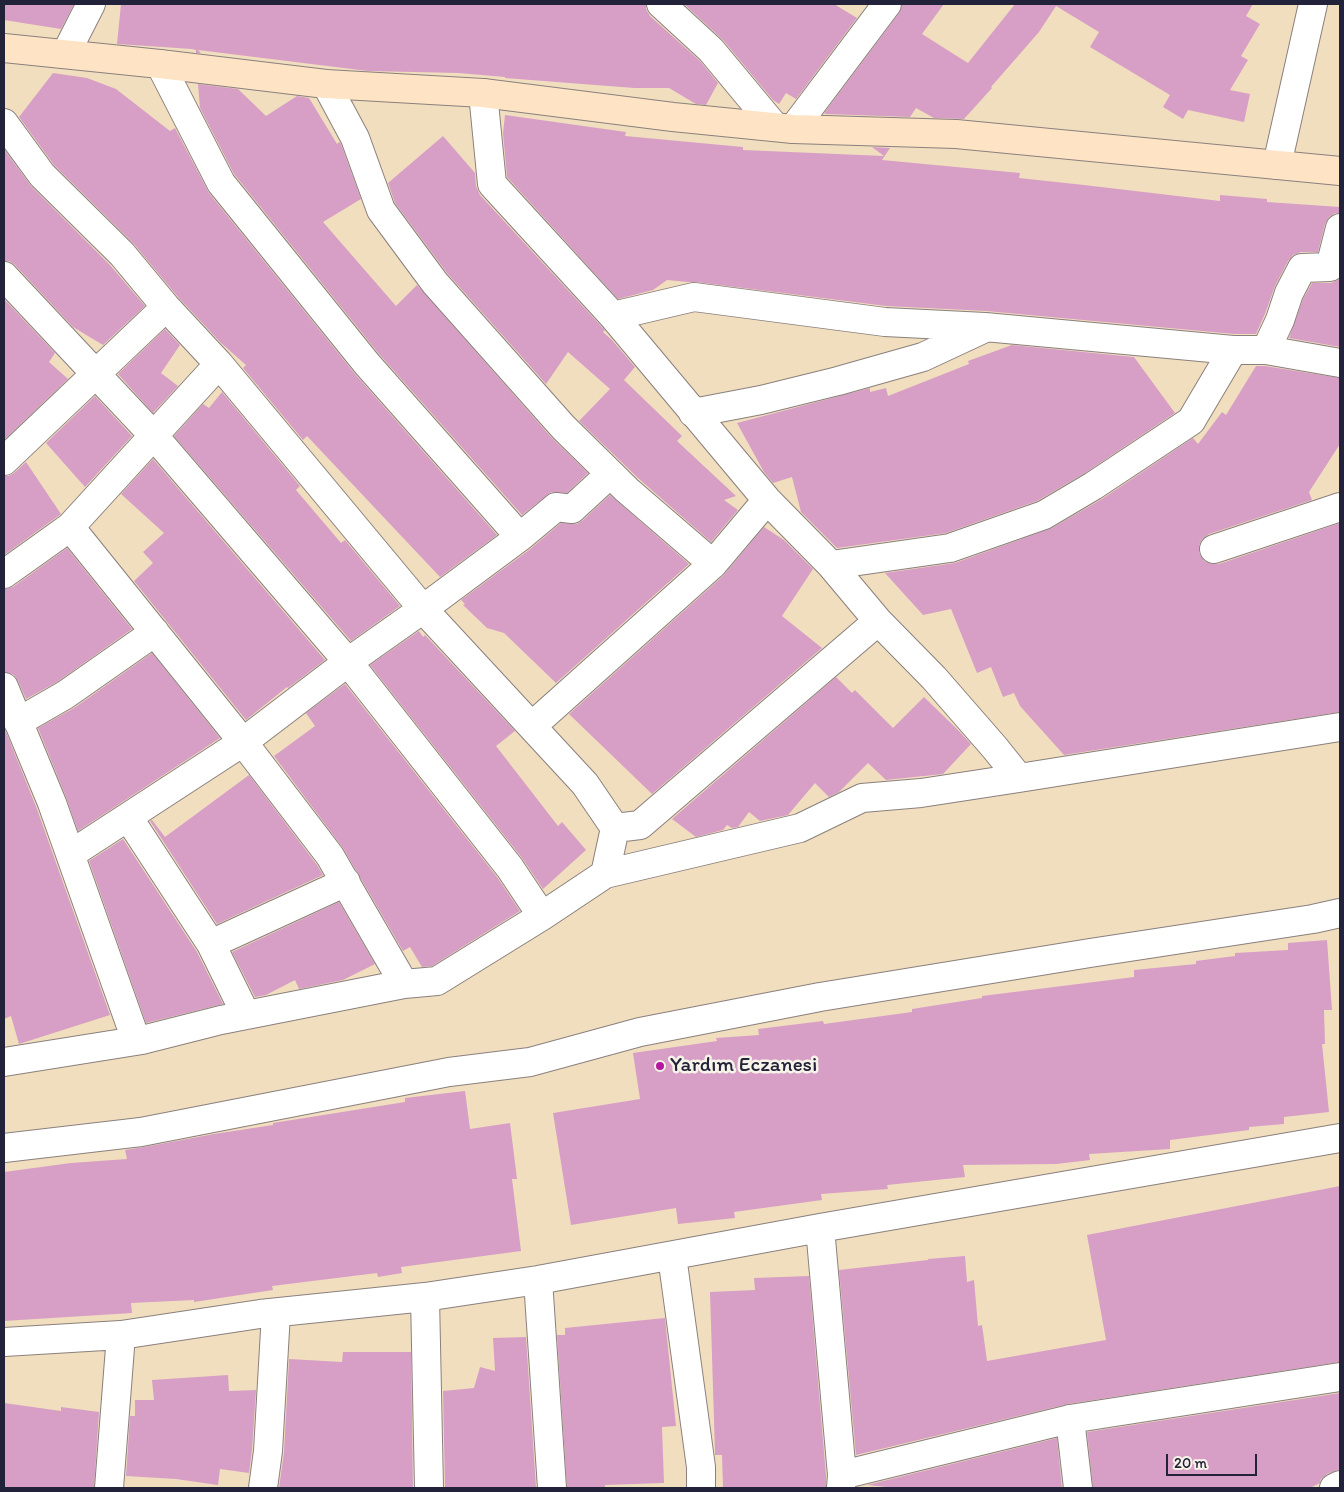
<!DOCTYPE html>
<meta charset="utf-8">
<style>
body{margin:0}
#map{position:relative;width:1344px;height:1492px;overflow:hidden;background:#f1debf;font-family:Itim,sans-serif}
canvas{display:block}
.frame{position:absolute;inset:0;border:5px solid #22223b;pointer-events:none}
.scale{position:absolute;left:1166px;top:1454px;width:91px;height:22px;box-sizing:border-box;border:2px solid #22223b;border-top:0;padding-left:6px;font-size:15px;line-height:18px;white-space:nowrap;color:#22223b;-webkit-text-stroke:4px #f7f3e8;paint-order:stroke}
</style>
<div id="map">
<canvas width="1344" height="1492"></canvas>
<div class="frame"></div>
<div class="scale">20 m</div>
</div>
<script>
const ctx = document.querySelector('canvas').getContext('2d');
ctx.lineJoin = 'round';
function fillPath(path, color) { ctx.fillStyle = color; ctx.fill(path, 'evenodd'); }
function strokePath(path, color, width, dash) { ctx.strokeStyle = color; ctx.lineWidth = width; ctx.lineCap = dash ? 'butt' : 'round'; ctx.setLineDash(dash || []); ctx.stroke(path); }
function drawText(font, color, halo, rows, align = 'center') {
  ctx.font = font + ' Itim,sans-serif'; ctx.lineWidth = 5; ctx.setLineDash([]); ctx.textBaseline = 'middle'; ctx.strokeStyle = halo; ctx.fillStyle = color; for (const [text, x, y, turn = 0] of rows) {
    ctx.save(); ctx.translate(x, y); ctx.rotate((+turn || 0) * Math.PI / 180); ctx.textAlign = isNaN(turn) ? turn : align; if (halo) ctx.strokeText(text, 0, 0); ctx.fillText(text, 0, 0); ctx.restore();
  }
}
fillPath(new Path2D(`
 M 4,4 L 74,4 L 61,29 L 4,20 Z
 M 121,4 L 646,4 L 646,9 L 650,16 L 700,61 L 718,83 L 706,105 L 696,104 L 669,88 L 634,88 L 505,78 L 505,77 L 458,73 L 368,71 L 198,50 L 201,53 L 196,53 L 196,50 L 192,49 L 117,44 Z
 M 684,4 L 834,4 L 857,18 L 796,99 L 786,93 L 779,104 L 773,100 L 723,40 Z
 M 902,4 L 944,4 L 922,34 L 968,63 L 1015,4 L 1253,4 L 1246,16 L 1260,24 L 1241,56 L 1248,60 L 1230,90 L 1250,94 L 1244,122 L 1188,110 L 1183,119 L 1163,107 L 1170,95 L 1090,47 L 1099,32 L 1056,6 L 1039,32 L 991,87 L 992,88 L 964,119 L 934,118 L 916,108 L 910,117 L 826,114 L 824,113 L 899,13 Z
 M 53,73 L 87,78 L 116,89 L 170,131 L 175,128 L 209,193 L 355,374 L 497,535 L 440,577 L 307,436 L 303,440 L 243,368 L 246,365 L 221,343 L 178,297 L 133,243 L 54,165 L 19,117 Z
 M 198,84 L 238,89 L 266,116 L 297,96 L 309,98 L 337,144 L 339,142 L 341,144 L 361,199 L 323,222 L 396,306 L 417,285 L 551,437 L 588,473 L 567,493 L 551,492 L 522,515 L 379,354 L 234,174 L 200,108 Z
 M 505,115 L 626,132 L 625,136 L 743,147 L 743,150 L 884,156 L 872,147 L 890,148 L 882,160 L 1020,173 L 1019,178 L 1084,185 L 1220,201 L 1220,195 L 1267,199 L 1267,202 L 1340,207 L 1340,213 L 1335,213 L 1329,217 L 1325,224 L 1318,252 L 1301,252 L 1293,255 L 1288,261 L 1275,286 L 1265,314 L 1256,334 L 1234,334 L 986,311 L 886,306 L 696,282 L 688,282 L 667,280 L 653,290 L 618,299 L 507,177 L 503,133 Z
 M 443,136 L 475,173 L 476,186 L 480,195 L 601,326 L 605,330 L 603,332 L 612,340 L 635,367 L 624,380 L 682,436 L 677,441 L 736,496 L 724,500 L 738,510 L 711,542 L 638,478 L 579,421 L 610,389 L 568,352 L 546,384 L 447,273 L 395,203 L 388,183 Z
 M 4,149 L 31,186 L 110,265 L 145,306 L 103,345 L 73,327 L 15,265 L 9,261 L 4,261 Z
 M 1340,279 L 1340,347 L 1289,338 L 1303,299 L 1312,283 L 1331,283 Z
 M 4,299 L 55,353 L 49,362 L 68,379 L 4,440 Z
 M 165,329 L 180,345 L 161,373 L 178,386 L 153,413 L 118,374 Z
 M 1012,345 L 1134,357 L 1175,413 L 1085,473 L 1037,501 L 946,533 L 837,548 L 801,512 L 792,477 L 773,483 L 764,472 L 737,423 L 870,388 L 870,392 L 886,388 L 888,396 L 969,364 L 968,361 Z
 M 1256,366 L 1265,366 L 1340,378 L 1340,444 L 1309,492 L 1312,500 L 1209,534 L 1202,539 L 1199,545 L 1199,553 L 1204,561 L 1211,564 L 1219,564 L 1340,523 L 1340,712 L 1064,755 L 1020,706 L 1014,693 L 1003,697 L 991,667 L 977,673 L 951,609 L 923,615 L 885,573 L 955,563 L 1052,528 L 1102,499 L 1193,438 L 1198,444 L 1222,412 L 1226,415 Z
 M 222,392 L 300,486 L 296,490 L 341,543 L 345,540 L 400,606 L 351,641 L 174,436 L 203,404 L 209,408 Z
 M 95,396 L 132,436 L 85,487 L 46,443 Z
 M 153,459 L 325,660 L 288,688 L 287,687 L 246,720 L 134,581 L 153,563 L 143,552 L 164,533 L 121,494 Z
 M 26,462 L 61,514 L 4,555 L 4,476 L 8,476 L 14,473 Z
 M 610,495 L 689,564 L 556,683 L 504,633 L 487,628 L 463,605 L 465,604 L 461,600 L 529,550 L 561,523 L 577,524 L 583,520 Z
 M 764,527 L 784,540 L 813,569 L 782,616 L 822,648 L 652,794 L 569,714 L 723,576 Z
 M 67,548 L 132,629 L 57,682 L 26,699 L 18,681 L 14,675 L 4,672 L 4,589 L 13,587 Z
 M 419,631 L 423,637 L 425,635 L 515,731 L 496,746 L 558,826 L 562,822 L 586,850 L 543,889 L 522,858 L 370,665 Z
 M 152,653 L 220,738 L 78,831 L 66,797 L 38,728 L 74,708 Z
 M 836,677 L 852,693 L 855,690 L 893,728 L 924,697 L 958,730 L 971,744 L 943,774 L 886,780 L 868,763 L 839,792 L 829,797 L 815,783 L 788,815 L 760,821 L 749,812 L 738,827 L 732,828 L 727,825 L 723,830 L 696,837 L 672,819 Z
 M 345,684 L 497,877 L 520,911 L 432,966 L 422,967 L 410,947 L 403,951 L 343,848 L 274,756 L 315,726 L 306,713 Z
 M 4,727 L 37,809 L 110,1015 L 19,1044 L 11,1016 L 4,1019 Z
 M 249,775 L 317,865 L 323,875 L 217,924 L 150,821 L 152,820 L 165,837 Z
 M 123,839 L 197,952 L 223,1004 L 146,1023 L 89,861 Z
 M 339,902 L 375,964 L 343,980 L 299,989 L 295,980 L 266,995 L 255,997 L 232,952 Z
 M 1327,940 L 1332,1010 L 1324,1010 L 1325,1044 L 1322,1044 L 1329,1112 L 1284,1117 L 1284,1124 L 1249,1127 L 1249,1130 L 1170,1140 L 1170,1149 L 1089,1154 L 1090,1160 L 1056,1164 L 963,1165 L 965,1177 L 887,1185 L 888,1189 L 821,1194 L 822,1200 L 734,1212 L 735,1218 L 678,1224 L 676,1208 L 571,1225 L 553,1113 L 640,1099 L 633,1053 L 717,1041 L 716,1038 L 759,1035 L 758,1029 L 823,1021 L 824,1024 L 912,1012 L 912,1009 L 982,998 L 982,996 L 1134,977 L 1134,970 L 1196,964 L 1196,961 L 1235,956 L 1235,953 L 1288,950 L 1288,943 Z
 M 465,1091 L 470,1129 L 510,1123 L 517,1179 L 512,1179 L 521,1251 L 401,1267 L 402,1273 L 378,1277 L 377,1273 L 272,1286 L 273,1290 L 194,1302 L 194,1300 L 131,1303 L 132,1313 L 4,1321 L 4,1172 L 71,1163 L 127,1159 L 125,1150 L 144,1147 L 214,1134 L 273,1125 L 273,1123 L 405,1102 L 405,1098 Z
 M 1340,1186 L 1340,1362 L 1068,1404 L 856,1455 L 839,1270 L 928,1260 L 928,1259 L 965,1256 L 967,1282 L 974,1280 L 978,1326 L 982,1325 L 987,1361 L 1106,1340 L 1087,1235 Z
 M 809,1276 L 826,1475 L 826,1488 L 723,1488 L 722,1455 L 715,1455 L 715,1452 L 710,1292 L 755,1290 L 754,1278 Z
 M 665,1318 L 676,1426 L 662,1427 L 664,1483 L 605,1485 L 605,1488 L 567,1488 L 557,1335 L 565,1335 L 565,1328 Z
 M 526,1337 L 536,1487 L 445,1488 L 443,1391 L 474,1388 L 480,1367 L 495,1371 L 493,1338 Z
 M 343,1352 L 411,1352 L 413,1488 L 279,1488 L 284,1452 L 289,1359 L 342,1362 Z
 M 228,1375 L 229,1391 L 256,1390 L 252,1450 L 249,1473 L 220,1469 L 218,1485 L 176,1479 L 126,1476 L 130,1416 L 135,1416 L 135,1400 L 154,1400 L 152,1380 Z
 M 1340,1393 L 1340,1469 L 1327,1474 L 1321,1479 L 1320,1483 L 1310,1488 L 1093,1488 L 1087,1432 Z
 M 4,1403 L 61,1411 L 61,1407 L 99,1412 L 94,1488 L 4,1488 Z
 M 1057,1438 L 1062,1488 L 897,1488 L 867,1485 Z`), '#d79fc5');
const street = new Path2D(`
 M 661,4 L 711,50 L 775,127
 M 66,53 L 91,4
 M 160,64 L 221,183 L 367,364 L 520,537
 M 326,84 L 355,138 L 381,210 L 435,283 L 563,427 L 627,490 L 713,564
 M 483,93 L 492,184 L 613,316 L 767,500 L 831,565 L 878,621 L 934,678 L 995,748 L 1019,778
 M 4,123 L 42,175 L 122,254 L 166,307 L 219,364 L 423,609 L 585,784 L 615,828 L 605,874
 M 793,129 L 887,4
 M 1277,165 L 1313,4
 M 4,276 L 154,436 L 348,662 L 510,868 L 542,916
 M 613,316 L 694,297 L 885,322 L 985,327 L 1233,350 L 1266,350 L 1340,363
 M 1266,350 L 1280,320 L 1289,293 L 1302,268 L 1330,267 L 1340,228
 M 693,413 L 761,400 L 838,381 L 923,357 L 983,329
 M 4,461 L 166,307
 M 70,527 L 243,742 L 330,856 L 404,984
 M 1214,549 L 1340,507
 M 831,565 L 950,548 L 1044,515 L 1093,486 L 1191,421 L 1233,350
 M 4,574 L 70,527 L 219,364
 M 4,687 L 52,803 L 132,1029 L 135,1041
 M 18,722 L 65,695 L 155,632
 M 532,726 L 713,564 L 767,500
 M 128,817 L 211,944 L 246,1015
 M 615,828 L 640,825 L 878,621
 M 71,854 L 243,742 L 348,662 L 423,609 L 520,537 L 556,507 L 572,509 L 610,474
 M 211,944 L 346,882
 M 4,1062 L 142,1040 L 221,1020 L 404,984 L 437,981 L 542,916 L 605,874 L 800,828 L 862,798 L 921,793 L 1019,778 L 1340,727
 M 4,1148 L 141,1132 L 449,1072 L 530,1062 L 640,1032 L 820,997 L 1090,953 L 1313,919 L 1340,913
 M 820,1228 L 842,1475 L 841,1488
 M 672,1256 L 701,1467 L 701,1488
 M 538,1280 L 552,1488
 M 425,1297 L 429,1488
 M 4,1342 L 121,1335 L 260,1314 L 425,1297 L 538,1280 L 820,1228 L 1340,1138
 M 1070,1419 L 1078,1488
 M 842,1475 L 1070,1419 L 1340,1377
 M 109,1488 L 121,1335
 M 263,1488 L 268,1451 L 276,1313
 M 1334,1488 L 1340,1485`);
const secondary = new Path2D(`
 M 4,48 L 160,64 L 326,84 L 483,93 L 673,117 L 793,129 L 956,134 L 1340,171`);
strokePath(street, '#8a807d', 30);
strokePath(secondary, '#8a807d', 30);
strokePath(street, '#fff', 28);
strokePath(secondary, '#fee4c5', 28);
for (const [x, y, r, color] of [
 [660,1066,5,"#b5179e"]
]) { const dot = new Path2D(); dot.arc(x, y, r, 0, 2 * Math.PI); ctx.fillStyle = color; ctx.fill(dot); strokePath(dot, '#f7f3e8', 2); }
drawText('21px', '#22223b', '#f7f3e8', [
 ["Yardım Eczanesi",670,1066]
], 'left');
</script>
